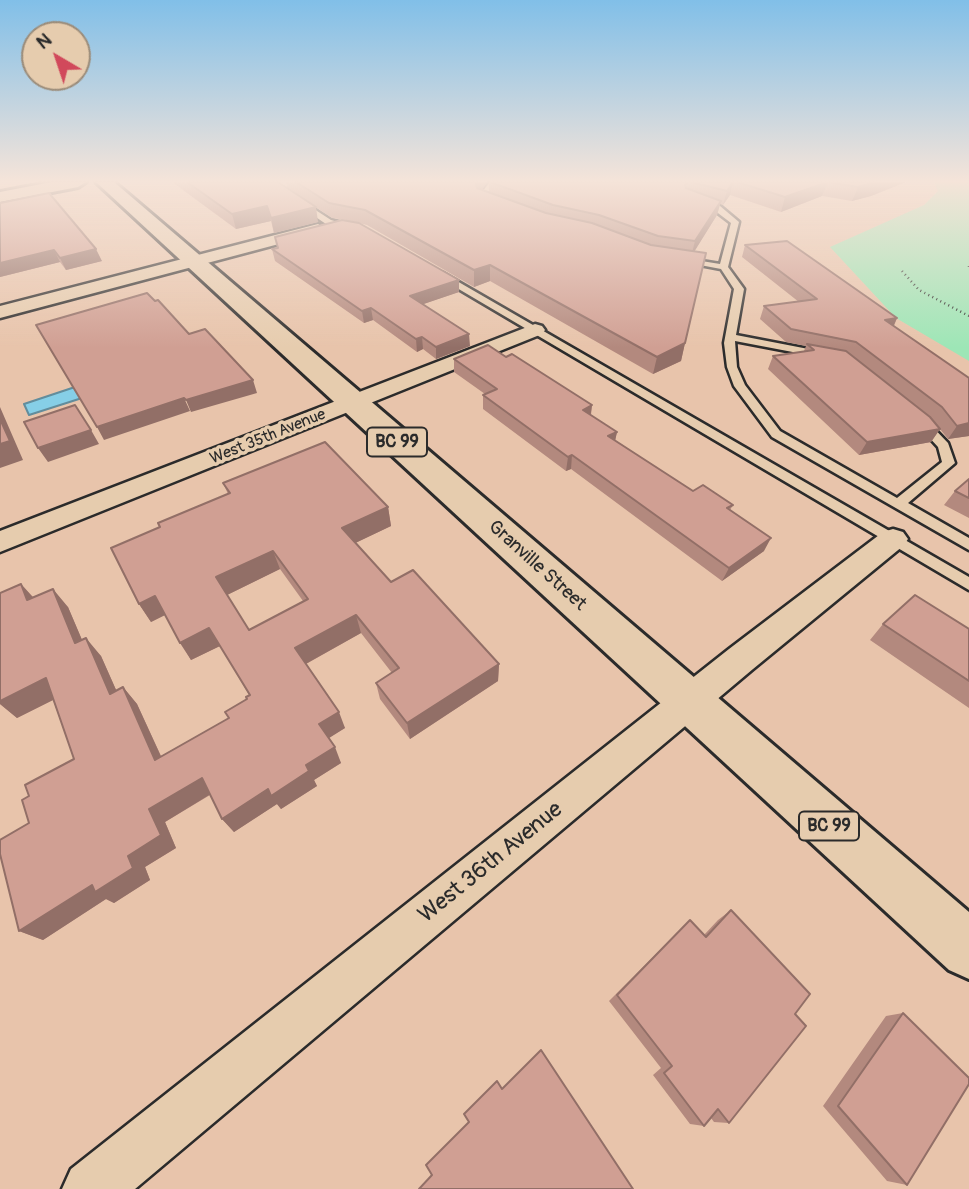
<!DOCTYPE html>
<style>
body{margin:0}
#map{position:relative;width:969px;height:1189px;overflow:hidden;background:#e8c4ab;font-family:Pangolin,sans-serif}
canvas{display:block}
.north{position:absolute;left:21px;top:21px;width:70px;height:70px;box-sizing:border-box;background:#e6ccae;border:2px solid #9b8c7a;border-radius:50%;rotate:321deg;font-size:19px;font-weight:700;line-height:28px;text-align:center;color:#2b2b2b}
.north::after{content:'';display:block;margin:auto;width:24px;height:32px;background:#d1495b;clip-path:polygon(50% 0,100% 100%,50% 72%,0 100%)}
</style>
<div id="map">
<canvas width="969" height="1189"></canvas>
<div class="north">N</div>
</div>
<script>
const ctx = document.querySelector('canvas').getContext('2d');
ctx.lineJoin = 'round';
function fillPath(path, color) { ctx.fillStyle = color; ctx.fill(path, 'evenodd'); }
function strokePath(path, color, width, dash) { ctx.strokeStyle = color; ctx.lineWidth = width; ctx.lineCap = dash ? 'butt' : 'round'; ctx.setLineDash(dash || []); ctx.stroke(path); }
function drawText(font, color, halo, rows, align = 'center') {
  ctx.font = font + ' Pangolin,sans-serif'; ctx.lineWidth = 7; ctx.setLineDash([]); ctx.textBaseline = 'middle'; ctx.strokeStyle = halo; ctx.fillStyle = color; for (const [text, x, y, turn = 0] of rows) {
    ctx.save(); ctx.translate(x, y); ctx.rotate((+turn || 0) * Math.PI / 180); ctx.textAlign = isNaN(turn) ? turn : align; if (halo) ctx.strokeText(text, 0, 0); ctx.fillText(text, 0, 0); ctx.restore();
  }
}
fillPath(new Path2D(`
 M 934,182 L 969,182 L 969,361 L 896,318 L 830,247 L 924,205 L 938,191 Z`), '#9de6b6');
const water = new Path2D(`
 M 75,387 L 82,398 L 29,415 L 24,404 Z`);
fillPath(water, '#86cfe7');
strokePath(water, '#628d9c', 2);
const lane = new Path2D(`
 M 264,182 L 272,182 L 331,220 L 353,226 L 349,228 L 326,224 Z
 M 490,182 L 496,182 L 485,197 L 495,200 L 492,204 L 477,198 Z
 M 697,201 L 720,206 L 739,222 L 728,267 L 744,289 L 736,335 L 824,352 L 829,355 L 824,358 L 735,341 L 737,367 L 745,385 L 780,431 L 897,498 L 942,462 L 938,447 L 915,422 L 921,418 L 925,419 L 948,443 L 955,463 L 908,503 L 969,538 L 969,550 L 772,437 L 734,386 L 727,367 L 724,343 L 734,289 L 721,269 L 679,261 L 683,258 L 720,264 L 731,223 L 714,210 L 697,205 Z
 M 443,273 L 969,577 L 969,590 L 440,278 L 439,276 Z`);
const street = new Path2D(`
 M 318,224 L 326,229 L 324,232 L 0,318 L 0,306 Z
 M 535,324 L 542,326 L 545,330 L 542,334 L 0,552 L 0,531 Z
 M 893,529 L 903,532 L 908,539 L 903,546 L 753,669 L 135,1189 L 62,1189 L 71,1169 L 729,649 L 883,532 Z`);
const secondary = new Path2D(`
 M 52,182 L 86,182 L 78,187 L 0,202 L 0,192 Z`);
const highway = new Path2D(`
 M 96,182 L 114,182 L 969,912 L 969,979 L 949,970 Z`);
strokePath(lane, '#2b2b2b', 5);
strokePath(street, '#2b2b2b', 5);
strokePath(secondary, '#2b2b2b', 6);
strokePath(highway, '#2b2b2b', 6);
strokePath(new Path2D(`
 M 969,266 L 969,269
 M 902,271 L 919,290 L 969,316`), '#2b2b2b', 2.5, [1, 3.5]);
fillPath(lane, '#e6ccae');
fillPath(street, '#e6ccae');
fillPath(secondary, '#e6ccae');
fillPath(highway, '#e6ccae');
fillPath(new Path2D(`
 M 172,182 L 280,182 L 278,182 L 287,188 L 286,182 L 487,182 L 482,190 L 489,193 L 489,182 L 906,182 L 871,196 L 852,201 L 822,196 L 781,212 L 730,195 L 723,205 L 720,204 L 717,215 L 694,251 L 685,343 L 681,361 L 653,374 L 490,281 L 474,287 L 367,225 L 359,223 L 459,280 L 459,292 L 423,304 L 470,346 L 436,359 L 423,349 L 417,352 L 373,320 L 364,323 L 275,261 L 272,249 L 346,220 L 332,218 L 308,202 L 318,222 L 274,233 L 271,221 L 236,229 Z
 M 0,203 L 102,261 L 66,270 L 60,262 L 0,277 Z
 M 745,245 L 897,318 L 894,326 L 969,378 L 969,436 L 948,439 L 940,429 L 931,442 L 859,455 L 768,369 L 773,356 L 804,351 L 806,346 L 786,342 L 760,319 L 764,306 L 799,302 L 742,257 Z
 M 506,357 L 592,405 L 591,415 L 617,432 L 615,440 L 693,491 L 733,505 L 730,510 L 764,551 L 722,581 L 571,469 L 566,471 L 483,409 L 483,395 L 485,394 L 454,372 L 454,359 Z
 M 969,479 L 969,518 L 944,505 L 955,491 Z
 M 223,483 L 388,507 L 391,526 L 355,543 L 391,582 L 499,664 L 498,681 L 410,739 L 380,699 L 376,683 L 392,673 L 361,633 L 306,664 L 345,728 L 328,738 L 341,763 L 314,780 L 317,786 L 281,809 L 277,804 L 234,832 L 222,819 L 210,795 L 165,822 L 176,848 L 145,867 L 150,880 L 114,903 L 106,899 L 43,940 L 19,931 L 29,823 L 29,796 L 74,759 L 53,700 L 17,718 L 0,704 L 0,593 L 21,584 L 33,597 L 68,607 L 82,640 L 101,656 L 116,690 L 123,687 L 137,704 L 161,756 L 229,718 L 247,699 L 249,695 L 220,646 L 191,660 L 165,615 L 151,622 L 139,604 L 160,527 L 228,494 ZM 280,569 L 303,601 L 249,630 L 227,595 Z
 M 883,624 L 969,629 L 969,708 L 870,640 Z
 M 731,910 L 795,1014 L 729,1123 L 714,1122 L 711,1118 L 704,1126 L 690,1124 L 653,1075 L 661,1068 L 609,1001 L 690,920 L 704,935 L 718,920 Z
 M 903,1013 L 907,1185 L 887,1181 L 823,1106 L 886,1016 Z`), '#b3897e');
fillPath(new Path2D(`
 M 477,182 L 487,182 L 476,199 L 476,184 Z
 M 733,182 L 730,195 L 723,205 L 727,191 Z
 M 828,182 L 822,196 L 781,212 L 785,197 Z
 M 875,182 L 906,182 L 871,196 L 852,201 L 858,187 Z
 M 721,201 L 717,215 L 691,257 L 695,241 Z
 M 267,206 L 271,221 L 236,229 L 232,214 Z
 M 316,207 L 318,222 L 274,233 L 271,218 Z
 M 96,249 L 102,261 L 66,270 L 60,258 Z
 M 54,250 L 60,262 L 0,277 L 0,263 Z
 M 490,265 L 490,281 L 474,287 L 474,270 Z
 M 459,280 L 459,292 L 412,308 L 410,296 Z
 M 371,308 L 373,320 L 364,323 L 362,311 Z
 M 897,318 L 891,331 L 885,320 Z
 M 469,334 L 470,346 L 436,359 L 436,347 Z
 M 422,337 L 423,349 L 417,352 L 416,339 Z
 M 685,343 L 681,361 L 653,374 L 657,357 Z
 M 253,380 L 257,393 L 191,412 L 186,400 Z
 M 184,398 L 190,411 L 104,440 L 97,427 Z
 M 592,405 L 590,419 L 583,410 Z
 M 0,407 L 23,460 L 0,468 Z
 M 969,423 L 969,436 L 948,439 L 957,426 Z
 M 940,429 L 931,442 L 859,455 L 867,442 Z
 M 91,430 L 99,444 L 48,462 L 38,448 Z
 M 617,432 L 614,446 L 608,436 Z
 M 572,455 L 571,469 L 566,471 L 568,457 Z
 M 388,507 L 391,526 L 347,547 L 342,528 Z
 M 771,538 L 764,551 L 722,581 L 729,568 Z
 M 273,551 L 280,569 L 225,596 L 216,577 Z
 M 21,584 L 37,602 L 27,600 Z
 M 53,589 L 68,607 L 91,661 L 75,643 Z
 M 155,596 L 167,614 L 151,622 L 139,604 Z
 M 356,615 L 361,633 L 302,666 L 295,648 Z
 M 209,628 L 220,646 L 191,660 L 180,643 Z
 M 86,638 L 101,656 L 125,710 L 110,694 Z
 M 499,664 L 498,681 L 410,739 L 407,723 Z
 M 46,678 L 63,695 L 17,718 L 0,704 L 0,701 Z
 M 123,687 L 137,704 L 169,774 L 155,760 Z
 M 339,712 L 345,728 L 326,740 L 319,724 Z
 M 335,747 L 341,763 L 314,780 L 317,786 L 281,809 L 277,804 L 234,832 L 222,819 Z
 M 202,778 L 214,792 L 165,822 L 176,848 L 145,867 L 150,880 L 114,903 L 106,899 L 43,940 L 19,931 L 92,885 L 128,856 L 149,809 Z`), '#926f67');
const building = new Path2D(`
 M 187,182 L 278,182 L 316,207 L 271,218 L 267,206 L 232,214 Z
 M 296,182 L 477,182 L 476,184 L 477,188 L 546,213 L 592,223 L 651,245 L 706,253 L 685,343 L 657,357 L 490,265 L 474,270 L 365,210 L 329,203 Z
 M 490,182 L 689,182 L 685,185 L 686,188 L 721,201 L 695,241 L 658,236 L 599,215 L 553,205 Z
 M 691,182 L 733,182 L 727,191 Z
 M 737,182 L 875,182 L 858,187 L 828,182 L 785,197 Z
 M 49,193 L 96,249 L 60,258 L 54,250 L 0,263 L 0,203 Z
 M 342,220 L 359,223 L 459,280 L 410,296 L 469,334 L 436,347 L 422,337 L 416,339 L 371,308 L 362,311 L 272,249 L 278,248 L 275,237 Z
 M 787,241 L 897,318 L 885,320 L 969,378 L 969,423 L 957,426 L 942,407 L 856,342 L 791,329 L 764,306 L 817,299 L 745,245 Z
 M 147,293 L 155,301 L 158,300 L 189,334 L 205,329 L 253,380 L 186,400 L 184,398 L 97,427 L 36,325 Z
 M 807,344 L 846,351 L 930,417 L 940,429 L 867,442 L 773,356 L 814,350 Z
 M 488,345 L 506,357 L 512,354 L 592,405 L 583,410 L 617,432 L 608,436 L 693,491 L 703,485 L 733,505 L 727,508 L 771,538 L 729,568 L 572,455 L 568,457 L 483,395 L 497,389 L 454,359 Z
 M 75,405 L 91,430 L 38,448 L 24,422 Z
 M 0,419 L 10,441 L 0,444 Z
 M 325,442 L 388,507 L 342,528 L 391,582 L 413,570 L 499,664 L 407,723 L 376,683 L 399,668 L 356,615 L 295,648 L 339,712 L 319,724 L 335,747 L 306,765 L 309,771 L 271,796 L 268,789 L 222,819 L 202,778 L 149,809 L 161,835 L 128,856 L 133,868 L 95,892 L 92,885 L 19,931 L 0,854 L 0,840 L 29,823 L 22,800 L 29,796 L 25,785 L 74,759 L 46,678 L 0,701 L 0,593 L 21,584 L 27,600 L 53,589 L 75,643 L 86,638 L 110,694 L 123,687 L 155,760 L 229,718 L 225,712 L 247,699 L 246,697 L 250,695 L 209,628 L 180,643 L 155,596 L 139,604 L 111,548 L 160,527 L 158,523 L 230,493 L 223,483 ZM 273,551 L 308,599 L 249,630 L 216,577 Z
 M 969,479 L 969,498 L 955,491 Z
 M 915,595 L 969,629 L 969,681 L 883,624 Z
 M 731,910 L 810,994 L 795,1014 L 806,1026 L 729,1123 L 718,1109 L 704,1126 L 664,1073 L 672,1066 L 617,995 L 690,920 L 706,937 Z
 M 903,1013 L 969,1078 L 969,1084 L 907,1185 L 838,1106 Z
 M 541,1050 L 633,1189 L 419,1189 L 432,1175 L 426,1165 L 469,1122 L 464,1114 L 497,1081 L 502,1089 Z`);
fillPath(building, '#d09f93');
strokePath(building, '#926f67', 2);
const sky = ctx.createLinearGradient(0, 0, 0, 348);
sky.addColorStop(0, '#81bfe8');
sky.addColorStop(0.52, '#f5e4d9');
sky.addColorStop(1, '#f5e4d900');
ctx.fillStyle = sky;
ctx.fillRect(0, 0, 969, 348);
drawText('16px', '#2b2b2b', '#e6ccae', [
 ["West 35th Avenue",268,437,-22]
]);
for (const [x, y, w] of [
 [397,442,60],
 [829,826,60]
]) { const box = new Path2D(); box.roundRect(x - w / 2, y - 14.5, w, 29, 5); ctx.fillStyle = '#e6ccae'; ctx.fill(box); strokePath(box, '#2b2b2b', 2); }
drawText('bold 18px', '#2b2b2b', null, [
 ["BC 99",397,442],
 ["BC 99",829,826]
]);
drawText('19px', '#2b2b2b', '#e6ccae', [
 ["Granville Street",537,566,42]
]);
drawText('23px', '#2b2b2b', '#e6ccae', [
 ["West 36th Avenue",491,863,-39]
]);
</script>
